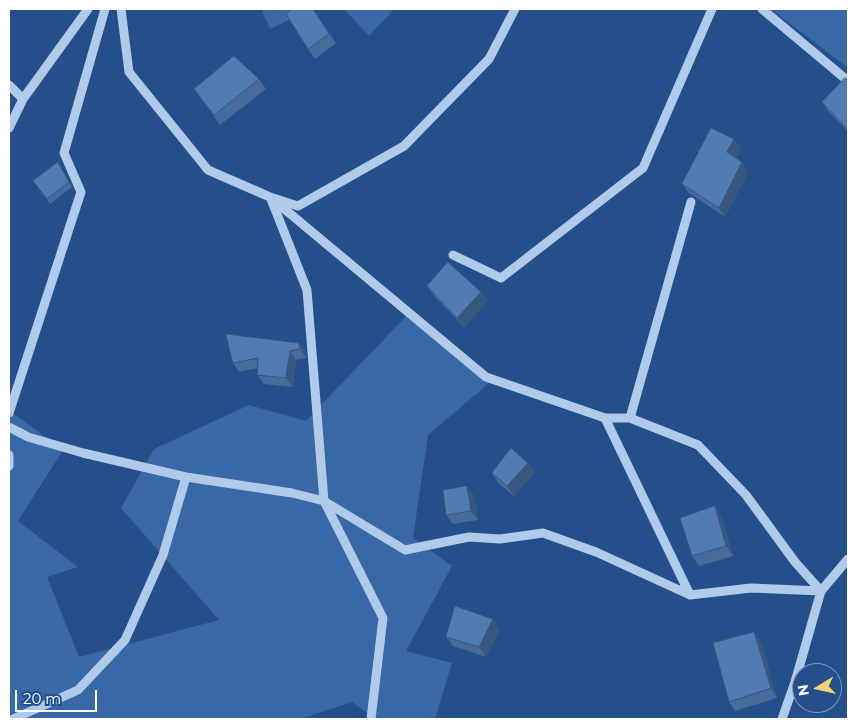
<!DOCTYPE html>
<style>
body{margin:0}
#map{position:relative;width:857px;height:728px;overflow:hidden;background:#254f8a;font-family:Montserrat,sans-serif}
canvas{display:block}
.frame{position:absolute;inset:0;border:10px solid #fff;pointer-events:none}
.north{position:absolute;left:792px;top:663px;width:50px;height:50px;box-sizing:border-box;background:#254f8a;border:1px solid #7c95b9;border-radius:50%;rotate:261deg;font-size:14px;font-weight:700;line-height:20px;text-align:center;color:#fff}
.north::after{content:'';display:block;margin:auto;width:18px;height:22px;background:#f4d276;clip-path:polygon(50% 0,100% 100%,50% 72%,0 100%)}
.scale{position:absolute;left:15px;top:690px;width:82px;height:22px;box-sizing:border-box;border:2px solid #fff;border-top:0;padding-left:6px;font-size:15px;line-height:18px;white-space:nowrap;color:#fff;-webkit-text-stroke:4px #254f8a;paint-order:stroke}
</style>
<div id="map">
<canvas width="857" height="728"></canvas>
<div class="frame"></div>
<div class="north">N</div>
<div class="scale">20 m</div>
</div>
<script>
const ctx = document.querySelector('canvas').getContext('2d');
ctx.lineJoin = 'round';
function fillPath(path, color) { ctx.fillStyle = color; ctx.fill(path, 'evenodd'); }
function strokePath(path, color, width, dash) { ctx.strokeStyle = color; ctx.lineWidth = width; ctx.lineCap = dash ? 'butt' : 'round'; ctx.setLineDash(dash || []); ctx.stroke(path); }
fillPath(new Path2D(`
 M 261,9 L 312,9 L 270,29 Z
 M 344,9 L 394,9 L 369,36 Z
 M 771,9 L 848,9 L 848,68 Z
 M 409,313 L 489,383 L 428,435 L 413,538 L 452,566 L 406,651 L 452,663 L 435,719 L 375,719 L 352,702 L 300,719 L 9,719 L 9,410 L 63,450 L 18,521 L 78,567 L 47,577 L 79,657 L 219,620 L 121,508 L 154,449 L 249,405 L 306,421 Z`), '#3968a7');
strokePath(new Path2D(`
 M 121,9 L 129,72 L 208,170 L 270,197 L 298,206 L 404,146 L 489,59 L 515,9
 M 762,9 L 848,81
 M 9,85 L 23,99
 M 9,128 L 23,99 L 88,9
 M 270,197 L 486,377 L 605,418 L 630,418 L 698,445 L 746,495 L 795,562 L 821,591
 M 271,199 L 307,290 L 324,501 L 383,618 L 371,719
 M 453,255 L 501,278 L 643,168 L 712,9
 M 9,413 L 81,192 L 64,153 L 105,9
 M 605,418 L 690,595
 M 630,418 L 691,202
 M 9,427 L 28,437 L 83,453 L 186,477 L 292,493 L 324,501 L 405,550 L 469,537 L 500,539 L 543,533 L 596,552 L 690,595 L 751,588 L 821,591
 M 9,455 L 9,466
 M 13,719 L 78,690 L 125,640 L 163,555 L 186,477
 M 782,719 L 795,682 L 821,591 L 848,559`), '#b2caea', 9);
fillPath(new Path2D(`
 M 313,9 L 336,43 L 315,59 L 308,49 Z
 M 259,79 L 266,89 L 220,125 L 194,89 Z
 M 848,81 L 848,132 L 828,111 L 822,102 Z
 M 741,148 L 736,158 L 748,172 L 725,217 L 689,193 L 682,184 Z
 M 61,167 L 72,187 L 50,204 L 37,186 Z
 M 427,286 L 481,292 L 488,301 L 464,327 L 434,296 Z
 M 299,343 L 306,353 L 306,358 L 296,360 L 293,387 L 264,384 L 257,375 L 258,368 L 239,372 L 233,363 Z
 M 528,463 L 535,472 L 514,496 L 498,483 L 492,473 Z
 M 474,495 L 478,520 L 453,524 L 446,515 Z
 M 721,516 L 733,556 L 699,566 L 692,556 Z
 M 500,629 L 486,657 L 453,646 L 446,637 Z
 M 761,642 L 777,698 L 735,711 L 729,702 Z`), '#466a9a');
fillPath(new Path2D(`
 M 734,139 L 741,148 L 734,162 L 727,152 Z
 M 742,162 L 748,172 L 725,217 L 719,208 Z
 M 481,292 L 488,301 L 464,327 L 457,318 Z
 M 299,343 L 306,353 L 306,358 L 300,349 Z
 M 290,351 L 296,360 L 293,387 L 286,378 Z
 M 528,463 L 535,472 L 514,496 L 507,486 Z
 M 467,486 L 474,495 L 478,520 L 471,511 Z
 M 715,506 L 721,516 L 733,556 L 726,546 Z
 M 493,619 L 500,629 L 486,657 L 479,647 Z
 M 754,632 L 761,642 L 777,698 L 771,688 Z`), '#39567d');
const building = new Path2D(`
 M 292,9 L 313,9 L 329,34 L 308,49 L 286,14 Z
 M 234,56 L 259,79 L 214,115 L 194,89 Z
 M 845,78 L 848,81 L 848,130 L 822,102 Z
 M 711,128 L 734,139 L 727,152 L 742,162 L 719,208 L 682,184 Z
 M 58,162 L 69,182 L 47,199 L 33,181 Z
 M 448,262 L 481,292 L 457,318 L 427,286 Z
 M 226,334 L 299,343 L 300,349 L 290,351 L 286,378 L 257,375 L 258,358 L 233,363 Z
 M 511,448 L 528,463 L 507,486 L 492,473 Z
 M 467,486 L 471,511 L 446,515 L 443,490 Z
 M 715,506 L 726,546 L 692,556 L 680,518 Z
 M 455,606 L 493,619 L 479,647 L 446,637 Z
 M 754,632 L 771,688 L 729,702 L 713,643 Z`);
fillPath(building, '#517bb3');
strokePath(building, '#39567d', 1);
</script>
